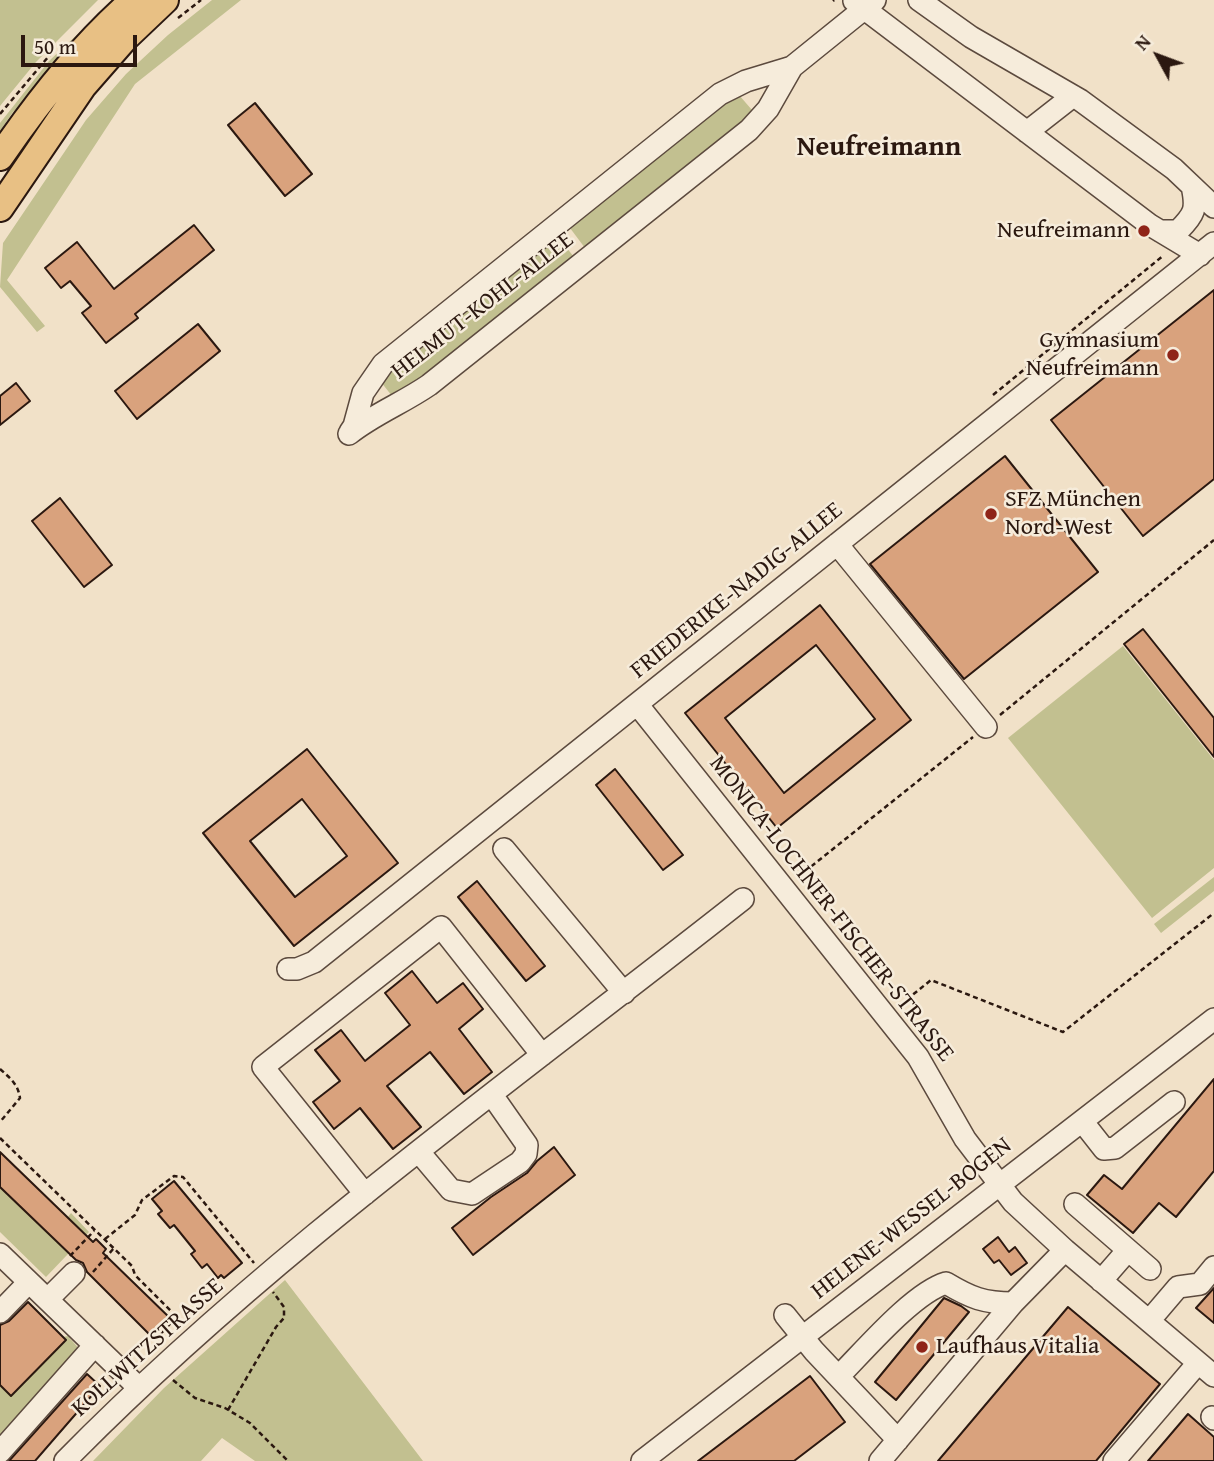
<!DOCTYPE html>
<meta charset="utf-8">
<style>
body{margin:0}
#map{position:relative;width:1214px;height:1461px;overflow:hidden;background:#f1e1c8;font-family:"Gentium Book Plus",serif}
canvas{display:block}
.north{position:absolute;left:1123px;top:21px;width:70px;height:70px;-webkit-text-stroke:5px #f6ecdb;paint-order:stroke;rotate:311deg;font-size:19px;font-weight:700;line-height:28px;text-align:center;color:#2b1810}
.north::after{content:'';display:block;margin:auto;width:24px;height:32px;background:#2b1810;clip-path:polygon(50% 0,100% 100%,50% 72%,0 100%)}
.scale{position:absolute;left:21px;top:35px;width:116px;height:32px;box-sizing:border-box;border:4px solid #2b1810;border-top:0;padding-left:9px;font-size:21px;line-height:24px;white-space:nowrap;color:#2b1810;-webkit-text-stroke:5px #f6ecdb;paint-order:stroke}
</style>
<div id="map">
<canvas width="1214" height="1461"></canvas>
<div class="north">N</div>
<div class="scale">50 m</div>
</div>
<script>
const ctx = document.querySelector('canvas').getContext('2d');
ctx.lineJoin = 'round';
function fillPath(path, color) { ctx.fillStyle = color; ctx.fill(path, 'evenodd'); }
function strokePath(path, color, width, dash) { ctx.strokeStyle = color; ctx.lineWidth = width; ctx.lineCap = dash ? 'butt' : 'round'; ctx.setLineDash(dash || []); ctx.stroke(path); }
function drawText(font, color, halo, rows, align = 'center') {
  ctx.font = font + ' "Gentium Book Plus",serif'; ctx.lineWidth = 5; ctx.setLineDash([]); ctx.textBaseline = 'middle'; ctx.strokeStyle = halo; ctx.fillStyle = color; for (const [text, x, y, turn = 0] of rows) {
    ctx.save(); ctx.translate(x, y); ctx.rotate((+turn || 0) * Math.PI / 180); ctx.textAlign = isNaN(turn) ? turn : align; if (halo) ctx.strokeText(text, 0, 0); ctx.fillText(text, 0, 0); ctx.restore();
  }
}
fillPath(new Path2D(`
 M 0,0 L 98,0 L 36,62 L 0,106 Z
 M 114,0 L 123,0 L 34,94 L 13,112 L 0,131 L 0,123 L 49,61 Z
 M 212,0 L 241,0 L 135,84 L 7,280 L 45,326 L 37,332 L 0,287 L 3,243 L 86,120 L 126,74 L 168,35 Z
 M 739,95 L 752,110 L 739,124 L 585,248 L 570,228 L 725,101 Z
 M 558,237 L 574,257 L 400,395 L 392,396 L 381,382 L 387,373 Z
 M 1123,646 L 1214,760 L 1214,868 L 1152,918 L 1008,738 Z
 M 1214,877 L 1214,891 L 1161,933 L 1154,924 Z
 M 0,1187 L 61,1245 L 78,1227 L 68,1217 L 71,1213 L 89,1232 L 46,1277 L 0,1232 Z
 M 285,1280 L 423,1461 L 255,1461 L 222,1438 L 201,1461 L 93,1461 L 164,1388 Z
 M 68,1336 L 80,1350 L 0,1446 L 0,1385 L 11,1395 L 66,1340 L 63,1337 Z`), '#c2c090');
const building = new Path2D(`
 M 255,103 L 312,174 L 285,196 L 228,125 Z
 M 194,225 L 214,250 L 135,314 L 138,318 L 106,343 L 82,313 L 91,306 L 70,281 L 61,288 L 45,268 L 77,242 L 114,289 Z
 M 1214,290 L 1214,479 L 1143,536 L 1051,420 Z
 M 198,324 L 220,351 L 137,419 L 115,391 Z
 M 16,383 L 30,401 L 0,425 L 0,396 Z
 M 1005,456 L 1098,572 L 964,679 L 870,564 Z
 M 60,498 L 112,565 L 84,587 L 32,521 Z
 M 820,605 L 911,720 L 777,828 L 685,713 ZM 816,645 L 875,719 L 784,793 L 725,718 Z
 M 1143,629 L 1214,718 L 1214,757 L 1124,644 Z
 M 307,749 L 398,863 L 294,946 L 203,833 ZM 302,799 L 347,856 L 295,897 L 250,841 Z
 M 615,769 L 683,855 L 663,870 L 596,785 Z
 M 477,881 L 545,966 L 526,981 L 458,897 Z
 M 412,971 L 437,1003 L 463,983 L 483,1009 L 459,1029 L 492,1072 L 464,1094 L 430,1052 L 387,1086 L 421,1127 L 393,1149 L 360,1108 L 334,1129 L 313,1102 L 340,1081 L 315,1050 L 341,1030 L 365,1061 L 410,1025 L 385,993 Z
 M 1214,1079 L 1214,1171 L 1176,1217 L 1159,1203 L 1133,1233 L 1087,1195 L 1104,1175 L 1122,1189 Z
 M 554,1147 L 575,1175 L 473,1255 L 452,1228 L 491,1197 L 527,1173 L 537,1161 Z
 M 0,1152 L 93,1242 L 96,1239 L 106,1249 L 103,1253 L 173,1321 L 155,1340 L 87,1272 L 83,1263 L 76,1260 L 0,1187 Z
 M 174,1181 L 242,1263 L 224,1278 L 221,1275 L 218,1278 L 207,1264 L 202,1268 L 191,1254 L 195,1251 L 174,1225 L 170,1228 L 158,1214 L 162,1211 L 152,1199 Z
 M 998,1237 L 1009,1252 L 1015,1247 L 1027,1263 L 1011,1275 L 999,1260 L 994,1263 L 983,1249 Z
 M 1214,1288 L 1214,1323 L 1196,1308 Z
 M 944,1298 L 961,1306 L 969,1312 L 896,1400 L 875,1382 Z
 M 28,1302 L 66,1340 L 11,1396 L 0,1385 L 0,1325 L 9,1321 Z
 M 1068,1307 L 1160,1384 L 1096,1461 L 938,1461 Z
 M 87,1374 L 100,1386 L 35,1461 L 9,1461 Z
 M 810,1376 L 845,1422 L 794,1461 L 698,1461 Z
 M 1188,1414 L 1214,1437 L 1214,1461 L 1148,1461 Z`);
fillPath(building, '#d9a27d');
strokePath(building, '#2b1810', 2);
const minor = new Path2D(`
 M 919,0 L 971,37 L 1080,100 L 1174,169 L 1214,207
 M 854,1 L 1150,225 L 1200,255
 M 1027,132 L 1073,96
 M 1160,231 L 1178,231 C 1195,214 1197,209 1192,186
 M 350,432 L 354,426 L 363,393 L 383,364 L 720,94 L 746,81 L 792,67
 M 349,434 C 374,414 403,403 429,385 L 749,130 L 768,109 L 792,67 L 875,0
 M 837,544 L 986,727
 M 637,704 L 918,1057 L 965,1139 L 1013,1202 L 1065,1250 L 1214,1376
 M 504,849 L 624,993
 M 288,969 L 297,969 L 314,962 L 1214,243
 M 1082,1121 L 1104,1149 L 1115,1148 L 1174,1102
 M 419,1152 L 451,1190 L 472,1194 L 520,1162 L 526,1154 L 527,1145 L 492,1095
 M 365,1194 L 263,1067 L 441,927 L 542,1055
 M 1075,1204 L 1150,1269
 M 0,1254 L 138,1387
 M 1101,1281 L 1128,1250
 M 48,1299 L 74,1273
 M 0,1312 L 29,1282
 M 785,1315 L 814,1351 L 898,1440
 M 1149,1321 L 1178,1287 L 1200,1284 L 1214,1267
 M 839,1376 C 864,1351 913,1293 946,1283 C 971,1298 984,1303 1013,1303
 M 1212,1417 L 1214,1419
 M 0,1452 L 95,1345
 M 65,1461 C 269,1253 514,1080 743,899
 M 642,1461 L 1214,1019
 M 880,1461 L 1013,1303 L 1065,1250
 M 1114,1461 L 1198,1363`);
const major = new Path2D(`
 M 0,157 C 39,100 82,45 134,0
 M 0,208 L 83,86 L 125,38 L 165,0`);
strokePath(minor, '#5c4a3e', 24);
strokePath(major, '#2b1810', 30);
strokePath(new Path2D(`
 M 833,1 L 834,0
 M 178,18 L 201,0
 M 0,114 L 54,50
 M 993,395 L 1164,255
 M 1000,715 L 1214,540
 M 798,877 L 973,737
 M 900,1005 L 931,980 L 1063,1032 L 1214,913
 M 0,1069 C 10,1078 18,1084 20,1098 L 0,1122
 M 0,1138 L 132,1266 L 135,1275 L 184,1324
 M 105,1239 L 135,1215 L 142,1200 L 174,1176 L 183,1177 L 254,1263
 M 70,1256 L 94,1231
 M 93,1272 L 114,1248
 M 173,1380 L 195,1398 L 225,1408 L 250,1423 L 288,1461
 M 228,1410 L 276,1327 L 284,1318 L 284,1307 L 273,1292`), '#2b1810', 2.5, [5, 3.5]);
strokePath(minor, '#f6ecdb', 21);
strokePath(major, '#e8c084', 26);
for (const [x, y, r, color] of [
 [1144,231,7,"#8f2418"],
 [1173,355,7,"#8f2418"],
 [991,514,7,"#8f2418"],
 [922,1347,7,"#8f2418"]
]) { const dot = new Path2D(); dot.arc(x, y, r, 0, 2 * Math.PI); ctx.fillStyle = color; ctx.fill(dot); strokePath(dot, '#f6ecdb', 2.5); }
drawText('24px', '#2b1810', '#f6ecdb', [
 ["Neufreimann",1130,231],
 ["Gymnasium",1159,341],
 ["Neufreimann",1159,369],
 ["SFZ München",1005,500,"left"],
 ["Nord-West",1005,528,"left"],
 ["Laufhaus Vitalia",936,1347,"left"]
], 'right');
drawText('24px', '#2b1810', '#f6ecdb', [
 ["HELMUT-KOHL-ALLEE",483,306,-38],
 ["FRIEDERIKE-NADIG-ALLEE",737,591,-39],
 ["MONICA-LOCHNER-FISCHER-STRASSE",831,909,52],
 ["HELENE-WESSEL-BOGEN",912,1219,-38],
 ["KOLLWITZSTRASSE",148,1348,-42]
]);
drawText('bold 28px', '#2b1810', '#f6ecdb', [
 ["Neufreimann",879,148]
]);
</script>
